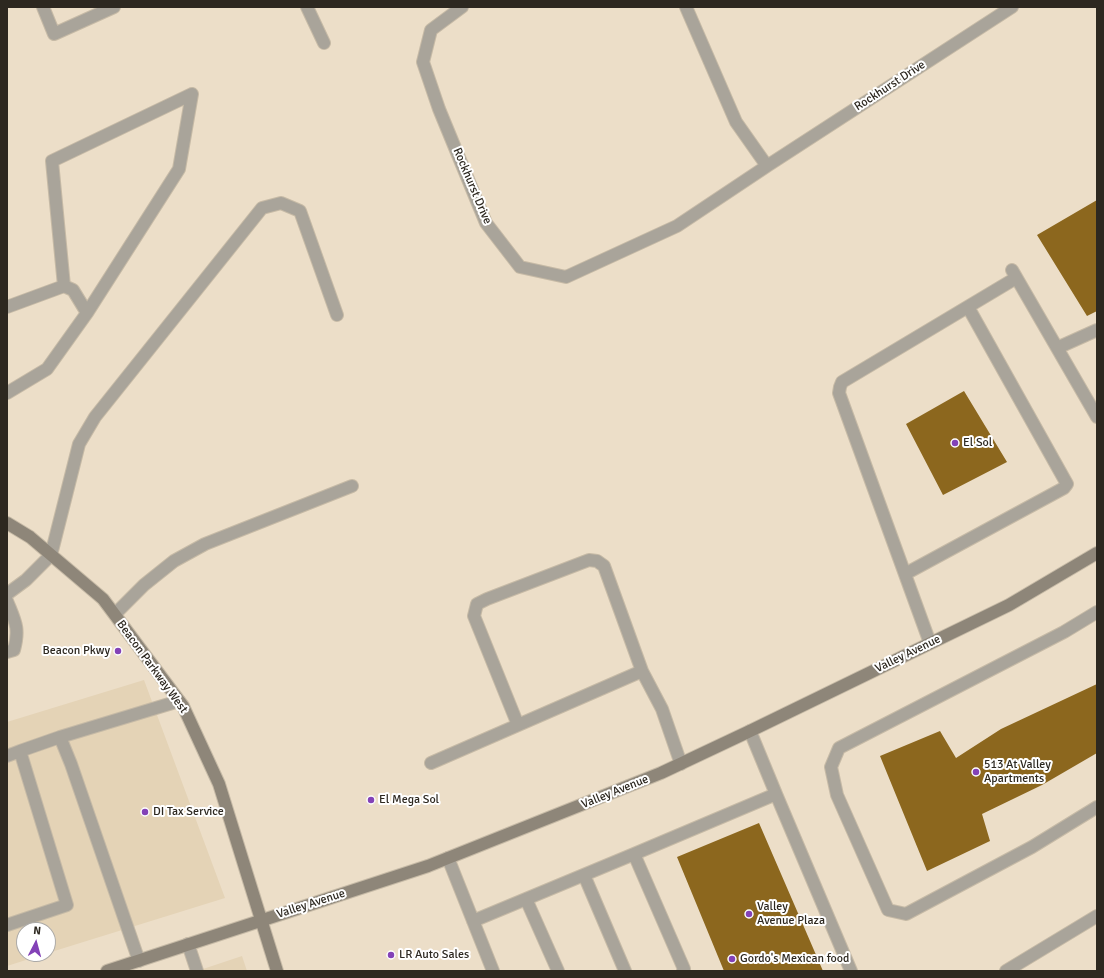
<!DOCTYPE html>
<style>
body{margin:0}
#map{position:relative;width:1104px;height:978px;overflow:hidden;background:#ecdec8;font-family:Signika,sans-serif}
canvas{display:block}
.frame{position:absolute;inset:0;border:8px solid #2d2820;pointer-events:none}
.north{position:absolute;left:16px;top:922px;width:40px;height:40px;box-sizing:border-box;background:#fff;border:1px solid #aba9a6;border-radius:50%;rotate:6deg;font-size:11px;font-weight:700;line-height:16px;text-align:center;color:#2d2820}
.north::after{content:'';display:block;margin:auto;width:14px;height:18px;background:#8342b7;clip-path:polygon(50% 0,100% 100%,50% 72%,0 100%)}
</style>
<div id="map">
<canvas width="1104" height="978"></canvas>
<div class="frame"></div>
<div class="north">N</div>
</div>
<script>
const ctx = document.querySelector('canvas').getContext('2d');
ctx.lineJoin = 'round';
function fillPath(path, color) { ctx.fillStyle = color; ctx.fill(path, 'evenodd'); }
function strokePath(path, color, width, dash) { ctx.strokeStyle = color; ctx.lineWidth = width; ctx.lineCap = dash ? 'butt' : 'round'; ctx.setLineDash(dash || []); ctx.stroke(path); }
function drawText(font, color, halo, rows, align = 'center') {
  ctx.font = font + ' Signika,sans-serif'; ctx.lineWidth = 4; ctx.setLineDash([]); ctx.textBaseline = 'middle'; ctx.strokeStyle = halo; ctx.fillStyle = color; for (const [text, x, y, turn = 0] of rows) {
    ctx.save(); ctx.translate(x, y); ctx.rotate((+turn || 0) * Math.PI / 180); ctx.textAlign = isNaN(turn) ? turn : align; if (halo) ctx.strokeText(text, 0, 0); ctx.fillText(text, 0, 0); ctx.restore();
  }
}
fillPath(new Path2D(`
 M 144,680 L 225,898 L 48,953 L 48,930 L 24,930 L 24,954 L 45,954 L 7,966 L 7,722 Z
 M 242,956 L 247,971 L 197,971 Z`), '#e4d3b6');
fillPath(new Path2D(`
 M 1097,200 L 1097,311 L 1087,316 L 1037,235 Z
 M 964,391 L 1007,462 L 943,495 L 906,424 Z
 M 1097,684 L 1097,753 L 1042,785 L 982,814 L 990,841 L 927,871 L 880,756 L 940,731 L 956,758 L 1001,729 Z
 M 759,823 L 823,971 L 724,971 L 677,857 Z`), '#8c671e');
const lane = new Path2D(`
 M 43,7 L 54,34 L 114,7
 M 1012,270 L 1097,417
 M 64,286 L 52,161 L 192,94
 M 7,307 L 64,286 L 73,290 L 87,313
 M 1057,348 L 1097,330
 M 7,393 L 47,369 L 87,313 L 179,169 L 192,94
 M 905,574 L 1064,488 L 1067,484 L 968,307
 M 7,594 L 26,580 L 51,555 L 79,444 L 95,417 L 262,208 L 281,203 L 300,211 L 337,315
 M 7,601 C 15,621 20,628 14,650 L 7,652
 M 115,614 L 144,585 L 174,561 L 205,544 L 352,486
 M 930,643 L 839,393 L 840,387 L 842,382 L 1016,278
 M 518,725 L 474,616 L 477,604 L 487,599 L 589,560 L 597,561 L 604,566 L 642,671
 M 60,737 L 71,764 L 139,961
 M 20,751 L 60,737 L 179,701
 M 7,756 L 20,751 L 67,905 L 7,925
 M 431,763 L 642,671 L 662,709 L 681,764
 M 776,794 L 851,971
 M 634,854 L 776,794 L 750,731
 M 448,858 L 493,971
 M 584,875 L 625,971
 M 526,899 L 558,971
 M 473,921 L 634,854 L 684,969 L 683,971
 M 188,944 L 197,971`);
const street = new Path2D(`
 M 307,7 L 324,43
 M 462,7 L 431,30 L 423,62 L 439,109 L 486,223 L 520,267 L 566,277 L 677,226 L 767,166 L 736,122 L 686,7
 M 767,166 L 1012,7
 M 1097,612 L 1064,632 L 839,748 L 831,767 L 837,795 L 888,910 L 906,914 L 1032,847 L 1097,807
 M 1006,971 L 1097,916`);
const secondary = new Path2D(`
 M 7,523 L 30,537 L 103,599 L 183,706 L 219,784 L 277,971
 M 107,971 L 428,866 L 661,773 L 750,731 L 1009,605 L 1097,553`);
strokePath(lane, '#c6baa6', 14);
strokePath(street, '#c6baa6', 14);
strokePath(secondary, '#c6baa6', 14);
strokePath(lane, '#a9a49a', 12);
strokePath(street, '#a9a49a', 12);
strokePath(secondary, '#8e8679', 12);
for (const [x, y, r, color] of [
 [955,443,4,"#8342b7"],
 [118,651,4,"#8342b7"],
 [976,772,4,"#8342b7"],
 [371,800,4,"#8342b7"],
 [145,812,4,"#8342b7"],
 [749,914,4,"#8342b7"],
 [391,955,4,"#8342b7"],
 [732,959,4,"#8342b7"]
]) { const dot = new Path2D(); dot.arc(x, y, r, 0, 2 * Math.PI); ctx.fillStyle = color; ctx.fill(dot); strokePath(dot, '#fff', 1.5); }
drawText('12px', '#2d2820', '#fff', [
 ["Rockhurst Drive",890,86,-33],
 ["Rockhurst Drive",472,186,67],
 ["Valley Avenue",908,654,-26],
 ["Beacon Parkway West",152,667,54],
 ["Valley Avenue",615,792,-22],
 ["Valley Avenue",311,904,-18]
]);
drawText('12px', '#2d2820', '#fff', [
 ["El Sol",963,443],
 ["Beacon Pkwy",110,651,"right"],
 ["513 At Valley",984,765],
 ["Apartments",984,779],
 ["El Mega Sol",379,800],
 ["DI Tax Service",153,812],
 ["Valley",757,907],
 ["Avenue Plaza",757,921],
 ["LR Auto Sales",399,955],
 ["Gordo's Mexican food",740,959]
], 'left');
</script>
